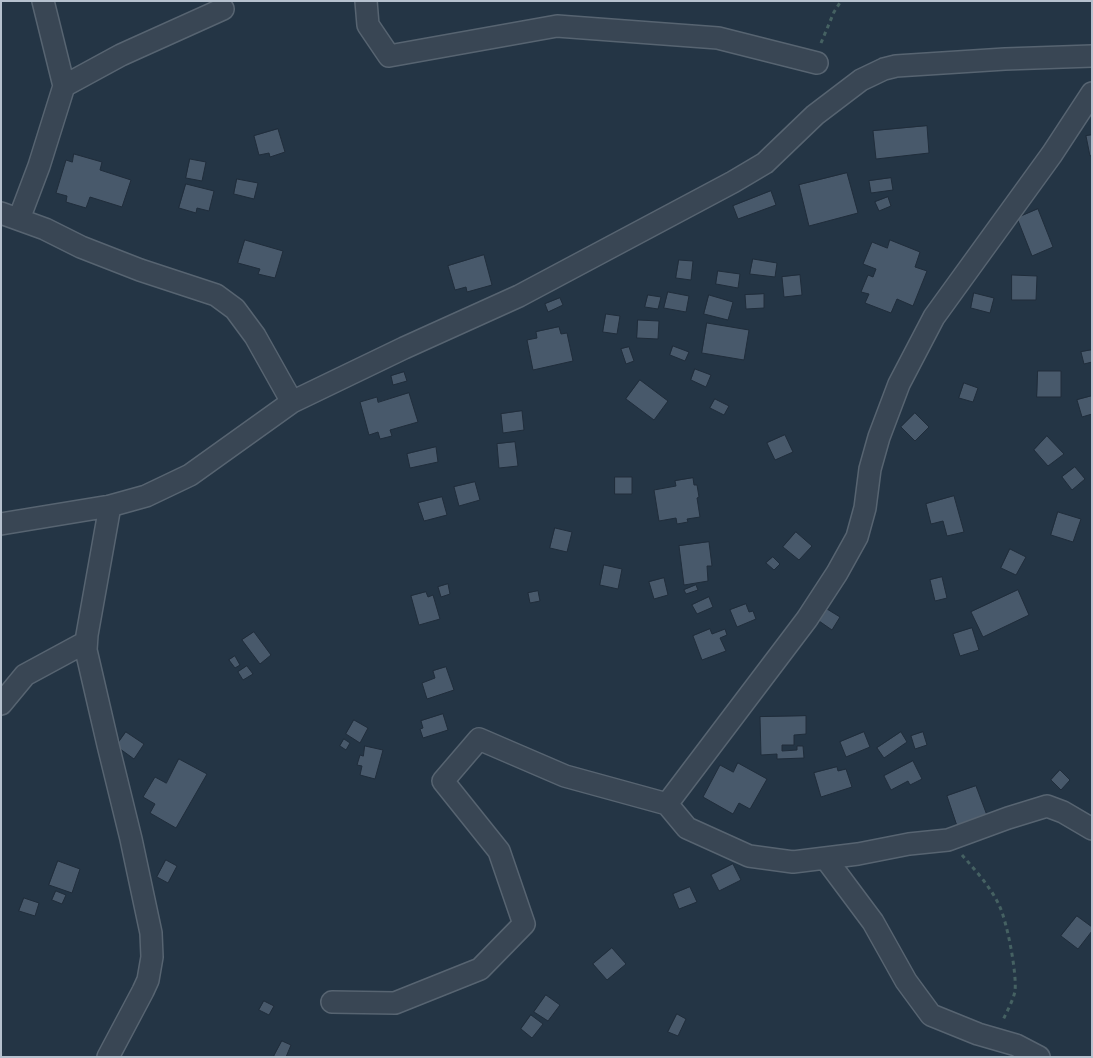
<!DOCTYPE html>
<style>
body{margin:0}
#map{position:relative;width:1093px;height:1058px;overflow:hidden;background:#243545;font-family:"Fira Sans Condensed",sans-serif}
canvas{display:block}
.frame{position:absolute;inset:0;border:2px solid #b6c1ce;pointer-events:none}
</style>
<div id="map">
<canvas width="1093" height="1058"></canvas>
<div class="frame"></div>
</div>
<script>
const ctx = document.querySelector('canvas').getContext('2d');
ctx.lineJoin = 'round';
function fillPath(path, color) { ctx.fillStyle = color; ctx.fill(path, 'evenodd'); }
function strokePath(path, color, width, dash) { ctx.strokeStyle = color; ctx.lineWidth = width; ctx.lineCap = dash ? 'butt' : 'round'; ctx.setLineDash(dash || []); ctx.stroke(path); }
const building = new Path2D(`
 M 927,126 L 929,153 L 876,159 L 873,131 Z
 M 278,129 L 285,152 L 270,157 L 269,153 L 259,155 L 254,136 Z
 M 1092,135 L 1092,155 L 1090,156 L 1086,136 Z
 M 74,154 L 102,162 L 100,170 L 131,180 L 122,207 L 90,197 L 86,208 L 66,202 L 67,196 L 56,193 L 66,160 L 72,162 Z
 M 190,159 L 206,162 L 202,181 L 186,178 Z
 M 847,173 L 858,213 L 809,226 L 799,185 Z
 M 891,178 L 893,190 L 871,193 L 869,181 Z
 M 237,179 L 258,183 L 254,199 L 234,194 Z
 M 186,184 L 214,191 L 209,211 L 197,208 L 196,213 L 179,208 Z
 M 771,191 L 776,205 L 738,219 L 733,206 Z
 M 888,197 L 891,206 L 879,211 L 875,202 Z
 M 1038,209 L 1053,247 L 1032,256 L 1017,218 Z
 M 245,240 L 283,251 L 275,278 L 258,274 L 260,269 L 238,263 Z
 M 890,240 L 920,252 L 915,267 L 927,271 L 913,306 L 897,299 L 891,313 L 865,303 L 869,294 L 861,292 L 868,275 L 873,277 L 876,269 L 863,264 L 872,242 L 887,248 Z
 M 484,255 L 492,285 L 467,292 L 466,287 L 455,290 L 448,266 Z
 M 753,259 L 777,263 L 775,277 L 750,274 Z
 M 679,260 L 693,261 L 691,280 L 676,278 Z
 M 718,271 L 740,274 L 738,288 L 716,284 Z
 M 800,275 L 802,295 L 784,297 L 782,277 Z
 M 1012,275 L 1037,276 L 1036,300 L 1012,300 Z
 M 668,292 L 689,296 L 686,312 L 664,308 Z
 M 974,293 L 994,298 L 990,313 L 971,308 Z
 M 764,294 L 764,308 L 746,309 L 745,295 Z
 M 648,295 L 661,297 L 658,309 L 645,307 Z
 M 709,295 L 733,302 L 728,320 L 704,314 Z
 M 560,298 L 563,305 L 548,312 L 545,304 Z
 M 606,314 L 620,316 L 617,334 L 603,332 Z
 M 638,320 L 659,321 L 658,339 L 637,338 Z
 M 707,323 L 749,330 L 744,360 L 702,353 Z
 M 559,327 L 561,334 L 567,333 L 573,361 L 533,370 L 527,340 L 537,338 L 536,332 Z
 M 673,346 L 689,352 L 685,361 L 670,355 Z
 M 629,347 L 634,361 L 626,364 L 621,349 Z
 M 1092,350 L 1092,362 L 1084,364 L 1081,352 Z
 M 695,369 L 711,375 L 706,387 L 691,380 Z
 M 1038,371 L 1061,371 L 1061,397 L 1037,397 Z
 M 404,372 L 407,381 L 393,385 L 391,376 Z
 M 640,380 L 668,401 L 654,420 L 626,399 Z
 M 964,383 L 978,388 L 973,402 L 959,398 Z
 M 409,393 L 418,422 L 390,430 L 392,436 L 380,439 L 378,432 L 369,435 L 360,402 L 377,397 L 378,402 Z
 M 1092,396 L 1092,414 L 1082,417 L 1077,400 Z
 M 715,399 L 729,406 L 724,415 L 710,408 Z
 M 522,411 L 524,430 L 503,433 L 501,414 Z
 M 915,413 L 929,427 L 915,441 L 901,427 Z
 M 785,435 L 793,452 L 775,460 L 767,443 Z
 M 1047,436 L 1064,454 L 1048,466 L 1034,450 Z
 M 515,442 L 518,466 L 499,468 L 497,444 Z
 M 436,447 L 438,462 L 410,468 L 407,454 Z
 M 1075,467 L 1085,479 L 1072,490 L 1062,477 Z
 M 615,477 L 632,477 L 632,494 L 615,494 Z
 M 693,478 L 694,485 L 697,485 L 699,497 L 697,498 L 700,517 L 687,519 L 688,522 L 677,524 L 676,518 L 659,521 L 654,490 L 676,486 L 675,481 Z
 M 475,482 L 480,500 L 459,506 L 454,487 Z
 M 954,496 L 964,532 L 947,536 L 943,521 L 931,524 L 926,504 Z
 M 442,497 L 447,515 L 424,521 L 418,503 Z
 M 1058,512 L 1081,519 L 1073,542 L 1051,535 Z
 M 555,528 L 572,532 L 567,552 L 550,548 Z
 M 796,532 L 812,546 L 799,560 L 783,547 Z
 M 709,542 L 712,566 L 707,566 L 708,581 L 684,585 L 679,546 Z
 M 1010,549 L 1026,557 L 1016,575 L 1001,568 Z
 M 773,557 L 780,564 L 774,570 L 766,563 Z
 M 604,565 L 622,569 L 618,589 L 600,585 Z
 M 942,577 L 947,598 L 935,601 L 930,580 Z
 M 664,578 L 668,595 L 654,599 L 649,582 Z
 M 448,584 L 450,594 L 441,597 L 438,587 Z
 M 696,585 L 698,590 L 686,594 L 684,590 Z
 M 1018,590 L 1029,615 L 983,637 L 971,612 Z
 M 538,591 L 540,601 L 530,603 L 528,593 Z
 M 426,592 L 428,597 L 433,595 L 440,619 L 419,625 L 411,596 Z
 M 709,597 L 713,607 L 697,614 L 692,605 Z
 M 746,604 L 749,612 L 753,611 L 756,619 L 737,627 L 730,610 Z
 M 827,609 L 840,617 L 832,630 L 819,621 Z
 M 972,628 L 979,650 L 960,656 L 953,634 Z
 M 710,629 L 712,634 L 725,629 L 727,635 L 720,638 L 726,651 L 702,660 L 693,636 Z
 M 254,632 L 271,655 L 260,664 L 242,640 Z
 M 235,656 L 240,665 L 235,668 L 229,660 Z
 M 247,666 L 253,674 L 243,680 L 238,672 Z
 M 446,667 L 454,690 L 427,699 L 422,683 L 435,678 L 433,671 Z
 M 443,714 L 448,730 L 423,738 L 420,729 L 423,728 L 421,721 Z
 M 806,716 L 806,734 L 794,735 L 794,745 L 782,745 L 782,751 L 797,750 L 797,746 L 803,746 L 804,758 L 777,759 L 777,754 L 761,755 L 760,717 Z
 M 354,720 L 368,728 L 360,743 L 346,734 Z
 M 126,732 L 144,744 L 134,759 L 116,746 Z
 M 864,732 L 870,747 L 846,757 L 840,742 Z
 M 901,732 L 907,742 L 884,758 L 877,748 Z
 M 923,732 L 927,745 L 915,749 L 911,736 Z
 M 344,739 L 350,743 L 346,750 L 340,746 Z
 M 365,746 L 383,750 L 375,779 L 360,775 L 362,766 L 357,765 L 360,755 L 363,756 Z
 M 179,759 L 207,774 L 176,828 L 150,813 L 155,804 L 143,797 L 155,777 L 166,783 Z
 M 913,761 L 922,779 L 910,785 L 908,781 L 891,790 L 884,776 Z
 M 738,763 L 767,779 L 750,809 L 739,803 L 733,814 L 703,797 L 720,765 L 733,772 Z
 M 837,767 L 838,771 L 846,769 L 852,787 L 821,797 L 814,773 Z
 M 1060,770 L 1070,780 L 1061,790 L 1051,780 Z
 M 976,786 L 988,818 L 958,829 L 947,796 Z
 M 166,860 L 177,866 L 168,883 L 157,877 Z
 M 58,861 L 80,869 L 72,893 L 49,885 Z
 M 733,864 L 741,880 L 719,891 L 711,875 Z
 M 690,887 L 697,902 L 679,909 L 673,894 Z
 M 56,891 L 66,895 L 62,904 L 52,900 Z
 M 24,898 L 39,903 L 35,916 L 19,911 Z
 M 1077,916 L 1092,927 L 1092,931 L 1078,949 L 1061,936 Z
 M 612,948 L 626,964 L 607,980 L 593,964 Z
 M 546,995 L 560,1005 L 548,1021 L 534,1012 Z
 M 264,1001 L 274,1006 L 269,1015 L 259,1010 Z
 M 677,1014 L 686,1019 L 678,1036 L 668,1032 Z
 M 531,1015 L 543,1024 L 532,1038 L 521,1029 Z
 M 282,1041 L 291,1045 L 286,1057 L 276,1057 L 274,1056 Z`);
fillPath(building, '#48596b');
strokePath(building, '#202d3b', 1);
const street = new Path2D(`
 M 43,1 L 64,86
 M 366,1 L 368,25 L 389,56 L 557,26 L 718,38 L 817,63
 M 1,213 L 45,229 L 81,247 L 140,270 L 216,295 L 235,309 L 255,336 L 292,402
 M 19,219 L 39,166 L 64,86 L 121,55 L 223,9
 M 1,524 L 110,506 L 146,496 L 190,475 L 292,402 L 404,348 L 519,296 L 733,182 L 765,163 L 815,115 L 861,80 L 884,69 L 896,66 L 1005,59 L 1092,56
 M 1,704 L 25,675 L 86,642
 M 667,804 L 807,619 L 837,573 L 857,537 L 865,508 L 870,469 L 879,437 L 899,384 L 934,317 L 1052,154 L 1092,93
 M 826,859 L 873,922 L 906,981 L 931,1015 L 978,1034 L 1016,1045 L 1039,1057
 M 332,1002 L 395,1003 L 480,969 L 524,924 L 499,851 L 443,781 L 479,739 L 565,776 L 667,804 L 687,828 L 749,856 L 793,862 L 858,854 L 909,844 L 948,840 L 1008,818 L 1047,806 L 1063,812 L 1092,829
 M 108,1057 L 143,991 L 148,980 L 152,957 L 151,933 L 131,839 L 108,745 L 86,650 L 87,635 L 110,506`);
strokePath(street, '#576471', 24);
strokePath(new Path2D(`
 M 821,43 L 834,12 L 841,1
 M 962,855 C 975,870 990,886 999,905 C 1007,921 1017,973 1015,991 C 1013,1001 1007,1011 1003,1020`), '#456162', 3, [4, 4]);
strokePath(street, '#394654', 21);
</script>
